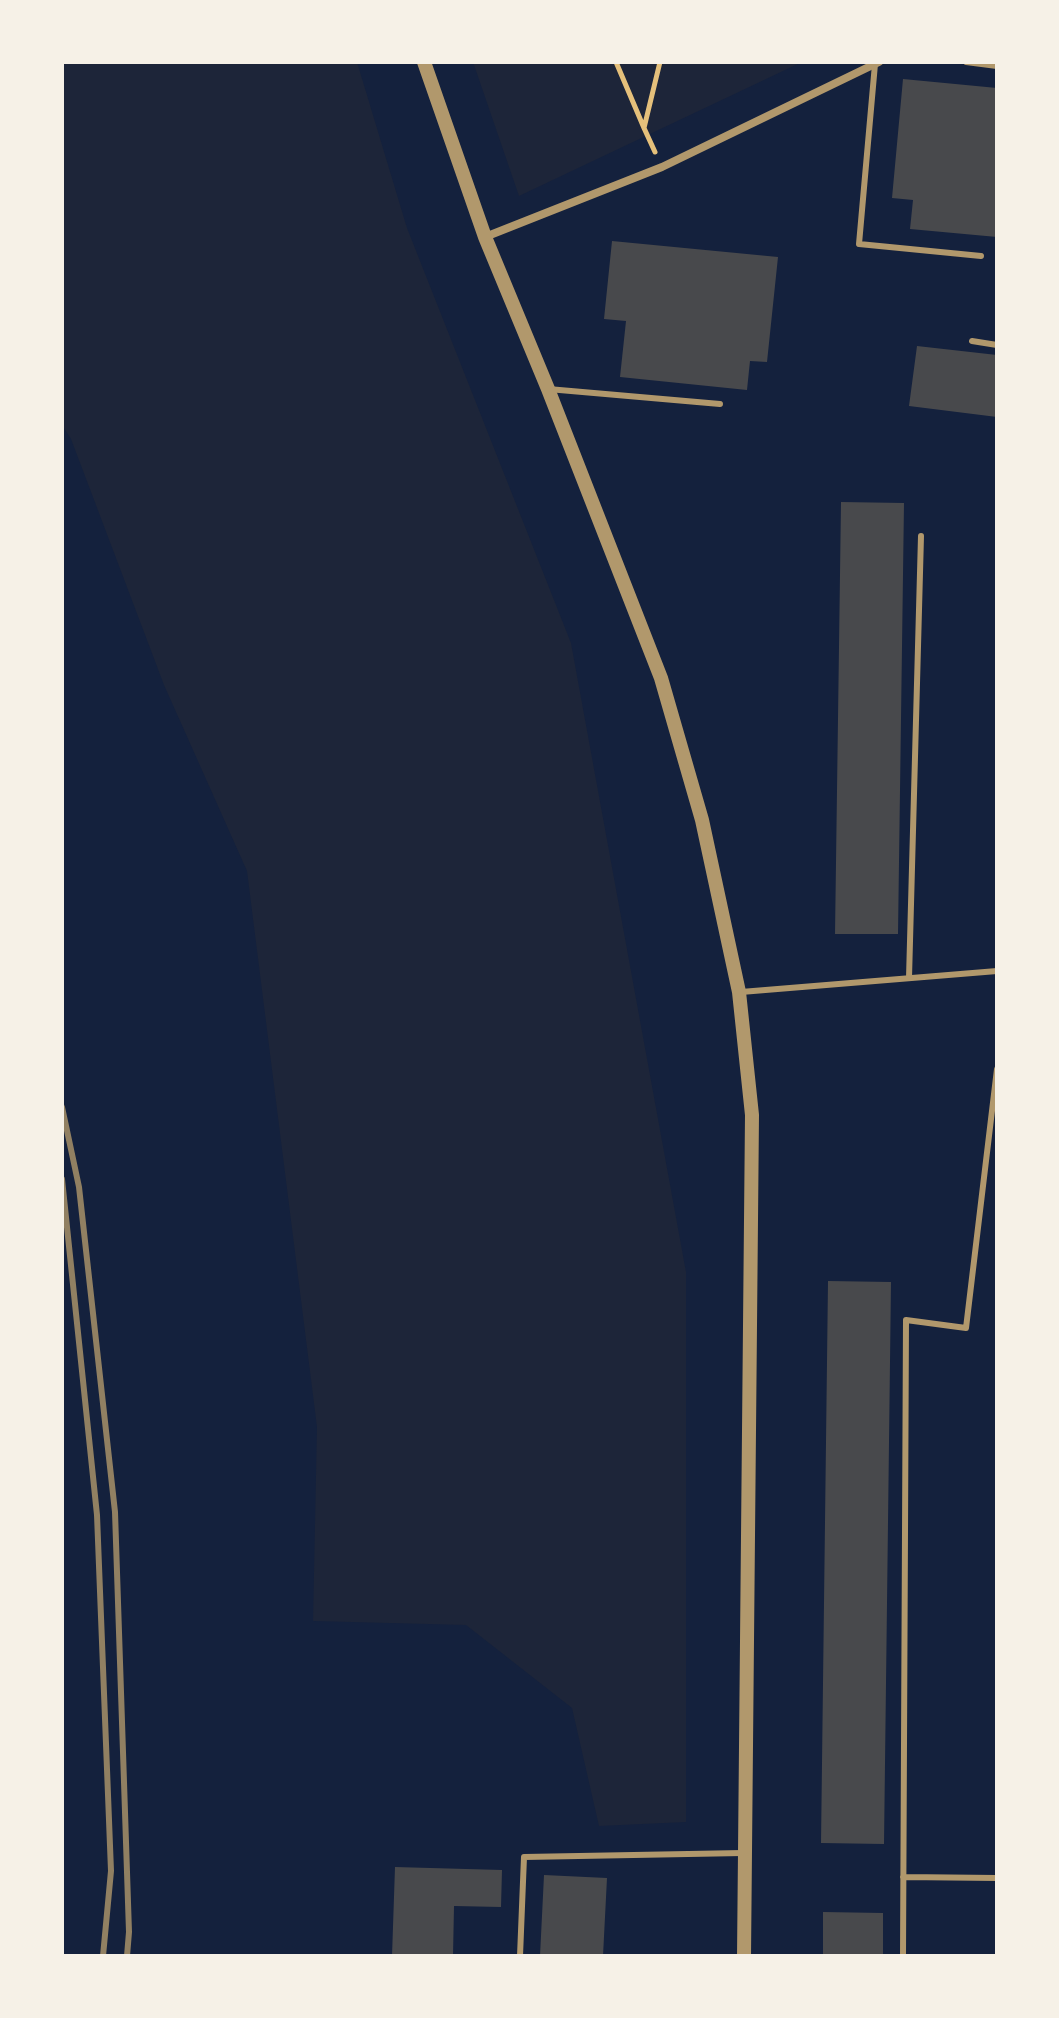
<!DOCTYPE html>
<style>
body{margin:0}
#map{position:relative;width:1059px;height:2018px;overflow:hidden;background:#14213d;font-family:"PT Sans",sans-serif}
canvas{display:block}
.frame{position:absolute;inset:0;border:64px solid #f6f1e7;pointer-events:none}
</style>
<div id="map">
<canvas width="1059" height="2018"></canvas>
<div class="frame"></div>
</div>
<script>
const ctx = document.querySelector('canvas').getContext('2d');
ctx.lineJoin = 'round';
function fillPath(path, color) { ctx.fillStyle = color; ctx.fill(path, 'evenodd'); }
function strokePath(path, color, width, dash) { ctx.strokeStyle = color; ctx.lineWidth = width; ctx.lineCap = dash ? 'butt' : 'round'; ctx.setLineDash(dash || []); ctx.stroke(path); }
fillPath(new Path2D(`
 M 62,62 L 357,62 L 407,228 L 571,643 L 686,1272 L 686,1822 L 599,1826 L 572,1708 L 466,1625 L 313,1621 L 317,1427 L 247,871 L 164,685 L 71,439 L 62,425 Z
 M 473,62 L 802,62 L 519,196 Z`), '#1d2539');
fillPath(new Path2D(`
 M 903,79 L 997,88 L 997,237 L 910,229 L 913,200 L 892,198 Z
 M 612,241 L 778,257 L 767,362 L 750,361 L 747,390 L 620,377 L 626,321 L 604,319 Z
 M 917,346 L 997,355 L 997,417 L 909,406 Z
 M 841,502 L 904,503 L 898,934 L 835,934 Z
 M 828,1281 L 891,1282 L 884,1844 L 821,1843 Z
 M 395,1867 L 502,1870 L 501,1907 L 454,1906 L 453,1956 L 392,1956 Z
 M 544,1875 L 607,1878 L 603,1956 L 540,1956 Z
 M 823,1912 L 883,1913 L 883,1956 L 823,1956 Z`), '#48494c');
strokePath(new Path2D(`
 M 616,62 L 644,128 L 660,62
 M 644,128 L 655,152`), '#e5c07b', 5);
strokePath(new Path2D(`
 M 966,62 L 997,66
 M 875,64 L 859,244 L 981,256
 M 972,341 L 997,345
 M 548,389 L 720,404
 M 909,978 L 921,536
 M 741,992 L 997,971
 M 903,1877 L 997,1878
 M 520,1956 L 524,1857 L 743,1853
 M 903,1956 L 906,1320 L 966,1328 L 997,1069`), '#b1986c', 6);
strokePath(new Path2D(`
 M 485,237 L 662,167 L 879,62`), '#b1986c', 8);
strokePath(new Path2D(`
 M 424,62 L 485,237 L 548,389 L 661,678 L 702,820 L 739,992 L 752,1115 L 744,1956`), '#b1986c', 14);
strokePath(new Path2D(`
 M 62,1107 L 79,1187 L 115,1512 L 129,1932 L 127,1956
 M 62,1179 L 97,1515 L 111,1871 L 103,1956`), '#918062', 6);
</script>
